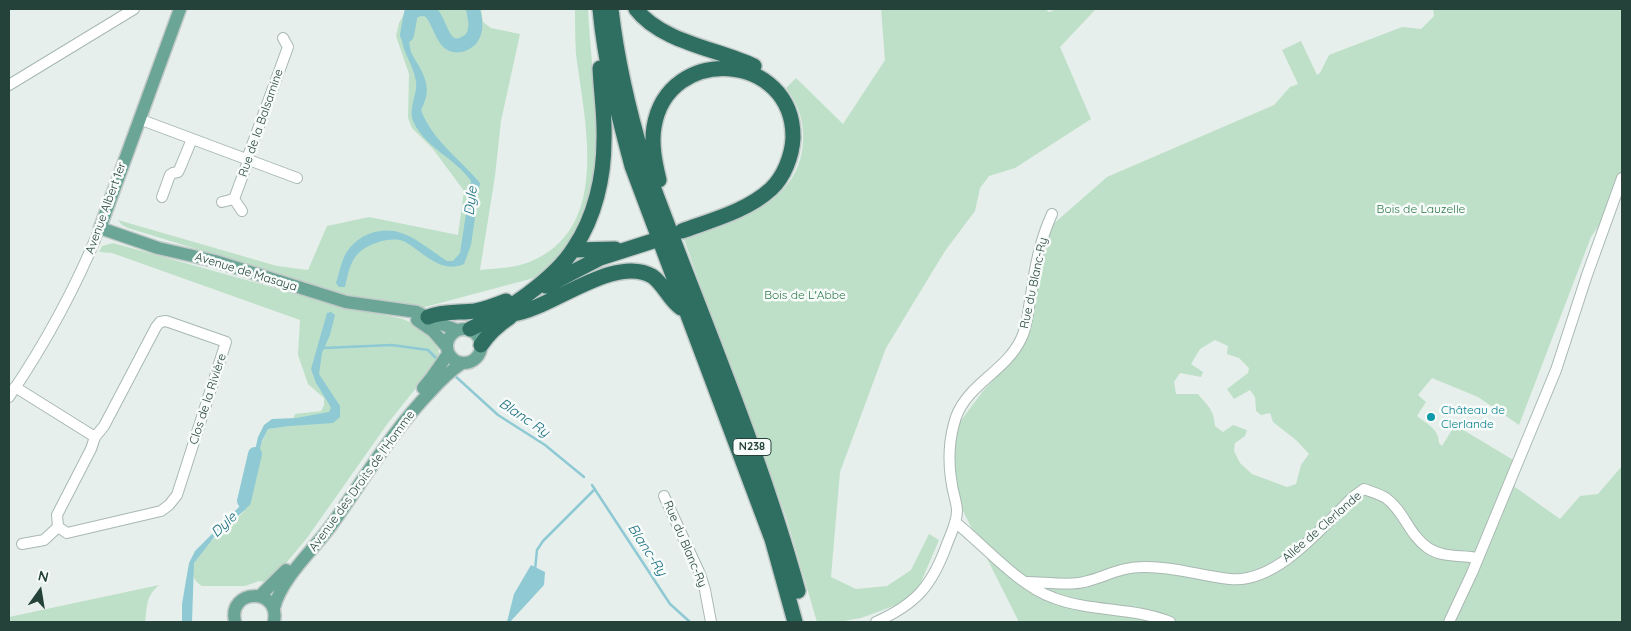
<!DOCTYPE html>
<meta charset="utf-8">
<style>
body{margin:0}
#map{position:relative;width:1631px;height:631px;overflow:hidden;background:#e6efeb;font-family:Quicksand,sans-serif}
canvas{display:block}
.frame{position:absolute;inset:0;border:10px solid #24423a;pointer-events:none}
.north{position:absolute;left:15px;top:566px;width:50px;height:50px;-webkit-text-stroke:4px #f7fbf9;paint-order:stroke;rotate:13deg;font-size:14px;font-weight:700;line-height:20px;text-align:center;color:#24423a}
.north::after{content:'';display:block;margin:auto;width:18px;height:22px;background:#24423a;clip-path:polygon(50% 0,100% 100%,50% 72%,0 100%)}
</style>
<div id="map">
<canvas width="1631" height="631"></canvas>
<div class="frame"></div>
<div class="north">N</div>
</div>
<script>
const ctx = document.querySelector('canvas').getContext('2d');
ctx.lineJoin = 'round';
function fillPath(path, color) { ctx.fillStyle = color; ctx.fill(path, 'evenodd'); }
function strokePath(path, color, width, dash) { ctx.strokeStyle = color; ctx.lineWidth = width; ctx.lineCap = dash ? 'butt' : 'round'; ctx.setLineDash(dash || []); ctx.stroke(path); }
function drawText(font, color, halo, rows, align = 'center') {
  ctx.font = font + ' Quicksand,sans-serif'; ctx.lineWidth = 5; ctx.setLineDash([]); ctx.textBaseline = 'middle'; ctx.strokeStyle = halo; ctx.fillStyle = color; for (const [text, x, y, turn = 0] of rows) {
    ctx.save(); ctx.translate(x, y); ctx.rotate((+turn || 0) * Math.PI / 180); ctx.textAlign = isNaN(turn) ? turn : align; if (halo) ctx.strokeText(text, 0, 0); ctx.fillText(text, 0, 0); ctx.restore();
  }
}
fillPath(new Path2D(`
 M 407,9 L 481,9 L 483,22 L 491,28 L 520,34 L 501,121 L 495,176 L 480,270 C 499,268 519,268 536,259 C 611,223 584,119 576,54 C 575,39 575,24 575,9 L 588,9 C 591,76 606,144 588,210 C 585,219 578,229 573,237 C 563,254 551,268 534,278 L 421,308 L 349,296 L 128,228 L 122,225 L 118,220 L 277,266 L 308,270 L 327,226 L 369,217 L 458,235 L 464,191 L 433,149 L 412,128 L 408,118 L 409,74 L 396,36 L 399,23 Z
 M 881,9 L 1045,9 L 1049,12 L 1057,9 L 1096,9 L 1060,47 L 1091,119 L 1015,168 L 989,176 L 980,188 L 975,211 L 945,251 L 886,348 L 840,472 L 831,577 L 856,589 L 887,586 L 911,570 L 929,534 L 939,540 L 916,594 L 896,605 L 861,618 L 838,622 L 817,622 L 786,517 L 709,317 L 708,308 L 684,239 C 733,220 799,206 803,142 C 804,121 799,105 786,88 L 796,78 L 843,124 L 885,60 Z
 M 1433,9 L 1622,9 L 1622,172 L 1600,224 L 1591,237 L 1519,425 L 1478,397 L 1432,378 L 1418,395 L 1426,402 L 1417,416 C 1427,424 1439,429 1439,443 L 1442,446 L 1455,425 L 1515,461 L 1515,487 L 1560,519 L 1580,496 L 1598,494 L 1622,466 L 1622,622 L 1019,622 L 963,511 L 952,471 L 953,431 L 983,391 L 1019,353 L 1028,333 L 1051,226 L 1107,177 L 1274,105 L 1290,87 L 1298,84 L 1282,50 L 1301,41 L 1317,75 L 1320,73 L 1329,55 L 1402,27 L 1421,29 L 1434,16 ZM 1215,340 L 1228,346 L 1227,354 L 1239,358 L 1249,368 L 1248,373 L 1227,389 L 1234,399 L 1250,390 L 1255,397 L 1256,411 L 1261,415 L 1270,413 L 1273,422 L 1296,440 L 1309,454 L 1301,465 L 1296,484 L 1287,487 L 1252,474 L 1240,463 L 1234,451 L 1235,443 L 1245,436 L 1247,430 L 1233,425 L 1223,432 L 1215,426 C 1214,410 1208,406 1198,394 L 1176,394 L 1174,382 L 1180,373 L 1201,377 L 1203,372 L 1191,364 L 1200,349 Z
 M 113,243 L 322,301 L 403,319 L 420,327 L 437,343 L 439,354 L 433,367 L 388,423 L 307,538 L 287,562 L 267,582 L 259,581 L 245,586 L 202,586 C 169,564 233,526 245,510 C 249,504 250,491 251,484 C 255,465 259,446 268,429 L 290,426 L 295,414 L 321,411 L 324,405 L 324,398 L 308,384 L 298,355 L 300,320 L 112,253 L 99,252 L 102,246 Z
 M 159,585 C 145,598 148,604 145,622 L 9,622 L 9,617 Z`), '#bfe0c8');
fillPath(new Path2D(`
 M 405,18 L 409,18 L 411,20 C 410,31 408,41 411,52 C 413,57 416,61 419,66 C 428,83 430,93 421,110 C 432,140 460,159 480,183 L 471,245 L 464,264 C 445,273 428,258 413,247 C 410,245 406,242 403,241 C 395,238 384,240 376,243 C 353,251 350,264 345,287 L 339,287 L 336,283 C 339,274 341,262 346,253 C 358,234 382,225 404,234 C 418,239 434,253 447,261 L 453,261 L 460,253 L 471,181 C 456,159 426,148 414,123 C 407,109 418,95 416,81 C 412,57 394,46 405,18 Z
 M 331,312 L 335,315 L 330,335 L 322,353 L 319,374 L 340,406 L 340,417 L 333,423 L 290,426 L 268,429 L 262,441 L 256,464 L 250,499 L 246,509 L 215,536 L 194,563 L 192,622 L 182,622 L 182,604 L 189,563 L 195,551 L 239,507 L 245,495 L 258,437 L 264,425 L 272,419 L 296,418 L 329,412 L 331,408 L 329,404 L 316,383 L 311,369 L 327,313 Z
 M 531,565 L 545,572 L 544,585 L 510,622 L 507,622 L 514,594 Z`), '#8ec9d4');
strokePath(new Path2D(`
 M 323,348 L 392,345 L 428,350 L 437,359
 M 454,375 L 498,415 L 545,445 L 584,477
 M 592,485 L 670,604 L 690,622
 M 535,570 L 537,550 L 543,541 L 595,489`), '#8ec9d4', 2.5);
strokePath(new Path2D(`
 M 420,9 C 423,9 426,9 428,10 C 441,17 440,50 461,45 C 464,44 469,41 471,39 C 478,30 475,19 473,9
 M 407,35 L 411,13 L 419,9
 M 244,501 L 255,454`), '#8ec9d4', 14);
const minor = new Path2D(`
 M 9,85 L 134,9
 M 139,119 L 297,178
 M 162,197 L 170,175 L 173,173 L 178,172 L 180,168 L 192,139
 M 234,199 L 242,211
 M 222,202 L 234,199 L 247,164 L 247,159 L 288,47 L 283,38
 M 15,387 L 95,437 L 91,449 L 57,515 L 58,527 L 67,533 L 161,511 L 169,505 L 177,495 L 226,342 L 166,321 L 160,322 L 156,327 L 104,426 L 95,437
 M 9,397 C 45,344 76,287 100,228
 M 664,496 L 700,574 L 705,590 L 711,622
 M 955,522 C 985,546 1019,586 1054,598 C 1091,612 1133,607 1170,622
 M 22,544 L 44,540 L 58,527
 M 1027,582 C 1042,582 1071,586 1084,582 C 1106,577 1119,567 1143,567 C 1172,566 1201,576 1230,579 C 1277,584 1323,526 1353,497 L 1364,489 C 1372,492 1379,494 1386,498 C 1404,511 1409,535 1428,548 C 1443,558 1460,555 1477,558
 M 876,622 C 916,604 932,586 947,544 C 951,534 957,522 957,511 C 957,503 953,493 952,485 C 948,463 949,438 956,417 C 968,384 1006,371 1021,339 C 1028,326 1028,309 1031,295 C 1035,267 1040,240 1052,214
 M 1449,622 L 1472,573 L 1556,370 L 1587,275 L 1622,178`);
const major = new Path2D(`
 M 180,9 L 100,228 L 158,248 L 215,261 L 346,302 L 417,312 L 441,324 L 457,330
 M 417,320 L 433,331 L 446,346
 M447 346a17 17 0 1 1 34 0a17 17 0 1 1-34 0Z
 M 423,388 L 432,377 L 448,354
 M 260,596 L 286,570
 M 274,608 C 281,579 312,551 330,527 C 363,481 391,432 431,391 C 440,381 450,371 462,363
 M 235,622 C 227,588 281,587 274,622`);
const highway = new Path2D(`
 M 600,9 C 605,63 618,114 632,166 L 772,539 L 795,622
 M 611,9 C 617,61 629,112 644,162 C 696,305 758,445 798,591
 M 636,9 C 661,42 718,49 754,66
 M 659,180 C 655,163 651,145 654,127 C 668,43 794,52 793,138 C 792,156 784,177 771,189 C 747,211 712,220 682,231
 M 574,250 L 615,249
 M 546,286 L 600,258 L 653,241
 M 513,314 C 551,309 614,254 652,276 C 664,284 669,300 681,308
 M 428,317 C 443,311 459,313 475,311 C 486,309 496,305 506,301
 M 470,329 C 503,314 555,279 574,248 C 595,217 604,177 604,140 C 605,116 601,92 600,68
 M 481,345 C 489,333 498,325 510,317`);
strokePath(minor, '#a8b8b2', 12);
strokePath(major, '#c2cac8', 15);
strokePath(highway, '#c2cac8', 18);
strokePath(minor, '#fff', 10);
strokePath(major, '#6aa596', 12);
strokePath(highway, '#2f6f62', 15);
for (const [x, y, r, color] of [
 [1431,417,5,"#0f9aa8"]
]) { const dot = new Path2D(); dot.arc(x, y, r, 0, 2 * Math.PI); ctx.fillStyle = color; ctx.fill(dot); strokePath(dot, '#f7fbf9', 2); }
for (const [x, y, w] of [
 [752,447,38]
]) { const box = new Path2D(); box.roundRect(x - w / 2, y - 8.5, w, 17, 4); ctx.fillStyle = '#f7fbf9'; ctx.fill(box); strokePath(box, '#24423a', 1); }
drawText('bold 11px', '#24423a', null, [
 ["N238",752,447]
]);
drawText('12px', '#24423a', '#f7fbf9', [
 ["Rue de la Balsamine",261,123,-71],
 ["Avenue Albert 1er",106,208,-70],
 ["Avenue de Masaya",246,272,17],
 ["Rue du Blanc-Ry",1034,283,-78],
 ["Clos de la Rivière",208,399,-72],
 ["Avenue des Droits de l'Homme",362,481,-54],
 ["Allée de Clerlande",1322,527,-41],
 ["Rue du Blanc-Ry",685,544,67]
]);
drawText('12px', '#2d7a4b', '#f7fbf9', [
 ["Bois de Lauzelle",1421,209],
 ["Bois de L'Abbe",805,295]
]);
drawText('12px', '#0d838f', '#f7fbf9', [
 ["Château de",1441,410],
 ["Clerlande",1441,424]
], 'left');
drawText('italic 14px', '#1c6f80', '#f7fbf9', [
 ["Dyle",471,201,-83],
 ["Blanc Ry",524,418,34],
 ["Dyle",224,525,-44],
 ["Blanc-Ry",647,550,57]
]);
</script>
